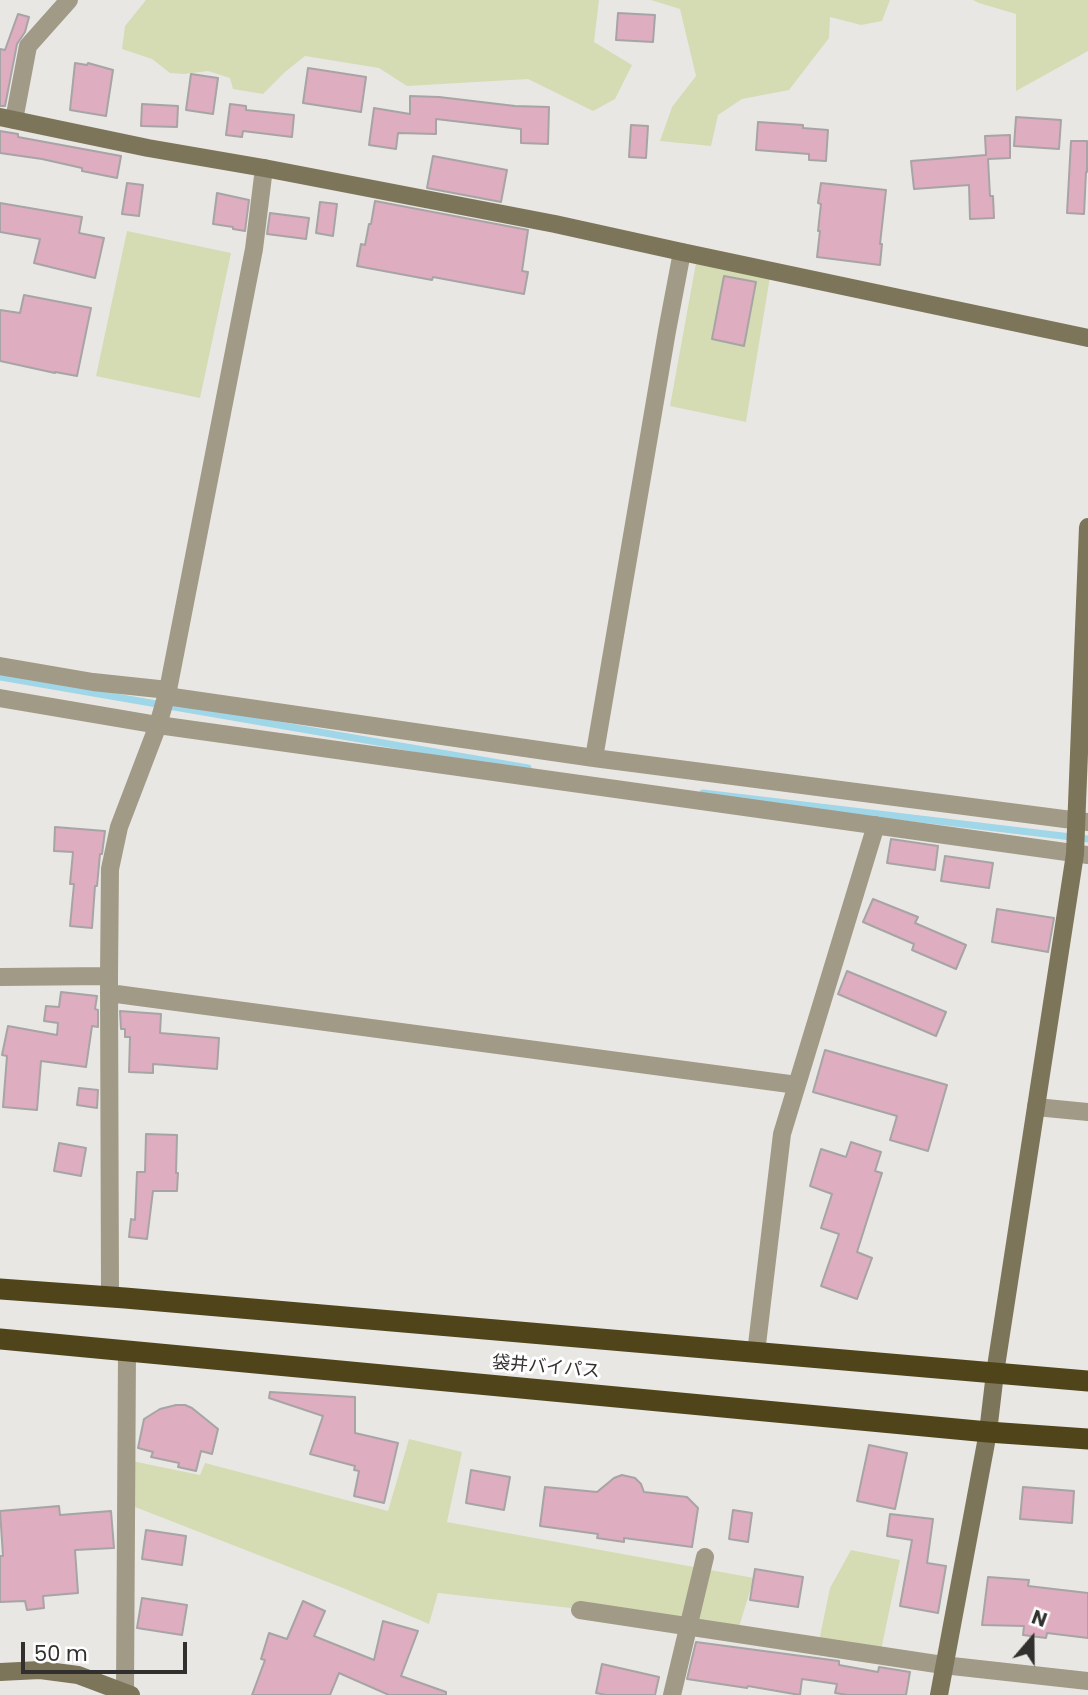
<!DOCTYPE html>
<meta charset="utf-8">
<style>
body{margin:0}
#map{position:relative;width:1088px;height:1695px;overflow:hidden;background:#e9e7e4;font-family:Poppins,sans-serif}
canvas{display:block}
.north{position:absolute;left:997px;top:1604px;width:70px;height:70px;-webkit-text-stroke:5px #fff;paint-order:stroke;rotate:20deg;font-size:19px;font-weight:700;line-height:28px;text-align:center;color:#31302f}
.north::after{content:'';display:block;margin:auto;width:24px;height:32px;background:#31302f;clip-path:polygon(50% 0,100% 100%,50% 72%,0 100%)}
.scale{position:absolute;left:21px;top:1642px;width:166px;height:32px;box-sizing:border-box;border:4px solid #31302f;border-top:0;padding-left:9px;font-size:21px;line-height:24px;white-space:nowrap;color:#31302f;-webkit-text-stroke:5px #fff;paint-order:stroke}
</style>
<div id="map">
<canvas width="1088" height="1695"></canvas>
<div class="north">N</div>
<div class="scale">50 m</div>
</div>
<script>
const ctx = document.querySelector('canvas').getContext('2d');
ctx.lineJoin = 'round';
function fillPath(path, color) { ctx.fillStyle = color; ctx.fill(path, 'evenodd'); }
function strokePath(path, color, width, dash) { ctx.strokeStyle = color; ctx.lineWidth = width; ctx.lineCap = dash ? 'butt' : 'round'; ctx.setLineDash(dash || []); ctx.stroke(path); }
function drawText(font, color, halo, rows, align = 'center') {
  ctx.font = font + ' Poppins,"Noto Sans JP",sans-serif'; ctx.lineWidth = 6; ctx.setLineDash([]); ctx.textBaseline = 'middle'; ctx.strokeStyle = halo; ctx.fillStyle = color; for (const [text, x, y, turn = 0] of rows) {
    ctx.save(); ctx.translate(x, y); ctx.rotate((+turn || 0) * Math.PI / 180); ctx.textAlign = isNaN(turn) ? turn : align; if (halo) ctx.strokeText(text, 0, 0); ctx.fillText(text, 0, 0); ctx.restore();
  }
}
fillPath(new Path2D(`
 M 146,0 L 599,0 L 594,42 L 632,65 L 615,99 L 593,111 L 528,79 L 407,86 L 379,68 L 305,56 L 285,72 L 263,94 L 233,89 L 230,78 L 208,71 L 184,74 L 170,73 L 152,59 L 122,49 L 125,26 Z
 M 651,0 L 890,0 L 882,21 L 861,25 L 830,17 L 829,38 L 789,90 L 742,99 L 718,115 L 711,146 L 660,141 L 672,107 L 696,76 L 680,9 Z
 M 973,0 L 1088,0 L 1088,51 L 1016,91 L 1016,14 L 979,3 Z
 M 127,231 L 231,253 L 200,398 L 96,376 Z
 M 696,263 L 770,277 L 746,422 L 670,406 Z
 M 409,1439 L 462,1452 L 447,1522 L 754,1578 L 739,1627 L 438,1593 L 429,1624 L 343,1588 L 135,1507 L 132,1461 L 200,1475 L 205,1463 L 388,1511 Z
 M 851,1550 L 900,1560 L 881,1650 L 818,1646 L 830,1588 Z`), '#d5dcb4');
strokePath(new Path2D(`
 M 0,677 L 528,768
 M 703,793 L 1088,839`), '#9fd6e8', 7);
const building = new Path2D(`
 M 618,13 L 655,15 L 653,42 L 616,40 Z
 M 18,14 L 29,17 L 25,32 L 17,44 L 5,106 L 0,106 L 0,49 L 5,50 Z
 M 75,63 L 87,65 L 88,63 L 113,70 L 106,116 L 70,110 Z
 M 308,68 L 366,77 L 361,112 L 303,103 Z
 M 191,74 L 218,78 L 213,114 L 186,110 Z
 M 410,96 L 439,97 L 515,106 L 549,107 L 548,144 L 521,143 L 521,129 L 436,119 L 436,134 L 398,133 L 396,149 L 369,145 L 374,108 L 410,114 Z
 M 142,104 L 178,106 L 177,127 L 141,126 Z
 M 230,104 L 246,106 L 246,110 L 294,115 L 292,137 L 243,131 L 242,137 L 226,135 Z
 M 1016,117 L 1061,120 L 1059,149 L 1014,146 Z
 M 758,122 L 803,125 L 803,128 L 828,130 L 826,161 L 809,160 L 809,154 L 756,150 Z
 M 631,125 L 648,126 L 646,158 L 629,157 Z
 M 0,131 L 18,134 L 18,137 L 121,156 L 117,178 L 82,171 L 82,168 L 42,159 L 0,153 Z
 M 1010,135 L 1010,158 L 988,159 L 990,196 L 993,196 L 994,218 L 970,219 L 969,185 L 914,189 L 911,161 L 986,155 L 985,136 Z
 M 1071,141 L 1087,141 L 1087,172 L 1086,172 L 1084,214 L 1067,213 Z
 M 433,156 L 507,170 L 501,202 L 427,188 Z
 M 127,183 L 143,185 L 139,216 L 122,214 Z
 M 821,183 L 886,190 L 880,244 L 882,244 L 880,265 L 817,257 L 820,231 L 818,231 L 821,204 L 818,203 Z
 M 217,193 L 249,200 L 245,231 L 233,229 L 233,227 L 213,224 Z
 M 375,201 L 528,230 L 522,271 L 528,272 L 524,294 L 433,277 L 432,280 L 357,266 L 361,244 L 365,245 L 369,224 L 371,224 Z
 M 320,202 L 337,204 L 333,236 L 316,233 Z
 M 0,203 L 82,217 L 79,233 L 104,238 L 95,278 L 34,263 L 40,239 L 0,232 Z
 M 270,213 L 309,218 L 306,239 L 267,234 Z
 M 724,276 L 756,282 L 744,346 L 712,339 Z
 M 24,295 L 91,308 L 77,376 L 55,372 L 55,373 L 0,361 L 0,310 L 20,313 Z
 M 55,827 L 105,831 L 102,854 L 100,854 L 97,886 L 95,886 L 92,928 L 70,926 L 74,884 L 70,884 L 73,852 L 54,851 Z
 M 891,839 L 938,846 L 935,870 L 887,863 Z
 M 945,856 L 993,863 L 989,888 L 941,881 Z
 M 873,899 L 918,917 L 915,923 L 966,945 L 956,969 L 912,950 L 914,944 L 863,922 Z
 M 997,909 L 1054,918 L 1048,952 L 992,942 Z
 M 847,971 L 946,1012 L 936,1036 L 838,994 Z
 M 61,992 L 97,996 L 95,1009 L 98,1010 L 98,1027 L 92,1026 L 86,1067 L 41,1061 L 37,1110 L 3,1107 L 7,1056 L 2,1055 L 8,1026 L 57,1035 L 58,1023 L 44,1021 L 46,1006 L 59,1007 Z
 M 120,1011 L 161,1014 L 160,1033 L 219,1038 L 217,1069 L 153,1064 L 153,1073 L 129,1072 L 130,1037 L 125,1037 L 125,1029 L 121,1029 Z
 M 825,1050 L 947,1085 L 928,1151 L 890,1140 L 897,1116 L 813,1092 Z
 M 79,1088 L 98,1090 L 97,1108 L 77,1105 Z
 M 146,1134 L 177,1135 L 176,1173 L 178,1173 L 177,1191 L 153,1191 L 147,1239 L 129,1237 L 131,1219 L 135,1220 L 137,1172 L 145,1172 Z
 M 851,1142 L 881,1152 L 875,1171 L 882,1173 L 857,1252 L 872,1258 L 857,1299 L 821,1286 L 839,1234 L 821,1228 L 832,1194 L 810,1186 L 821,1149 L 846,1157 Z
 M 59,1143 L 86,1148 L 81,1176 L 54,1171 Z
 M 270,1392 L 355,1397 L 355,1433 L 398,1443 L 384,1503 L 354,1496 L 359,1471 L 354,1470 L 355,1466 L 310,1454 L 323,1416 L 269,1398 Z
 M 176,1405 L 185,1405 L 192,1408 L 218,1429 L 212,1454 L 201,1451 L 196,1471 L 178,1467 L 179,1463 L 151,1457 L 153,1452 L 138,1448 L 144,1419 L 160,1409 Z
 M 869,1445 L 907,1453 L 895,1509 L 857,1501 Z
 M 471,1470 L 510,1477 L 504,1510 L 466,1503 Z
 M 622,1475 L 635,1478 L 641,1484 L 644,1492 L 687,1497 L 698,1508 L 692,1547 L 624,1538 L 624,1542 L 597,1538 L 598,1534 L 540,1526 L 545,1487 L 597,1492 L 614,1478 Z
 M 1023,1487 L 1074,1491 L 1072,1523 L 1020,1519 Z
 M 59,1506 L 60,1515 L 111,1511 L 114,1548 L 75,1550 L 78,1593 L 43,1596 L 44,1608 L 27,1610 L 25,1601 L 0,1602 L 0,1556 L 3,1556 L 0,1511 Z
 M 733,1510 L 752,1513 L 748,1542 L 729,1539 Z
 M 890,1514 L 933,1519 L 927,1563 L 946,1566 L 938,1613 L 900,1606 L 912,1540 L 887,1536 Z
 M 146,1530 L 186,1536 L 182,1565 L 142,1559 Z
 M 755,1569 L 803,1577 L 798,1607 L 750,1600 Z
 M 988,1577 L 1029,1580 L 1028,1586 L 1088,1593 L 1088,1638 L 1047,1633 L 1046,1638 L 1023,1635 L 1024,1626 L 982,1625 Z
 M 142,1598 L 187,1605 L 182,1635 L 137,1628 Z
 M 303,1601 L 325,1611 L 314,1636 L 374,1660 L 383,1621 L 418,1631 L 401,1676 L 446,1692 L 446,1695 L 389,1695 L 339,1673 L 330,1695 L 252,1695 L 265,1660 L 261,1659 L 269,1633 L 287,1639 Z
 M 696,1642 L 839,1661 L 839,1665 L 878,1672 L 879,1667 L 910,1672 L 906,1695 L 848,1695 L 835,1693 L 837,1684 L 802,1679 L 800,1695 L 748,1686 L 747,1688 L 687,1679 Z
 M 602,1664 L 659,1677 L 655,1695 L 606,1695 L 596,1693 Z`);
fillPath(building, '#deadbf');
strokePath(building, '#a7a4a5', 2);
strokePath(new Path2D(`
 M 14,120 L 28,46 L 69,0
 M 0,666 L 93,682 L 168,690
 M 166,696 L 594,758 L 1088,822
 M 0,698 L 158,725 L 1088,855
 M 594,758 L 667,331 L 682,252
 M 0,977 L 109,976
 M 109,993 L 797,1085
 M 1036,1107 L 1088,1112
 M 110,1297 L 109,976 L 110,869 L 119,827 L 158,725 L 168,690 L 254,249 L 264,168
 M 756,1353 L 782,1134 L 876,825
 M 580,1610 L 943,1665 L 1088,1681
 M 125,1693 L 127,1351
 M 672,1695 L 705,1557`), '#a09a87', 18);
strokePath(new Path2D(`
 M 0,117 L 148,148 L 264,168 L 555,224 L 682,252 L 1088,338
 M 0,1672 L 40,1670 L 78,1675 L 131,1695
 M 939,1695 L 988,1432 L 995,1373 L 1075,854 L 1088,527`), '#7d7559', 18);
strokePath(new Path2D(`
 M 0,1289 L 125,1298 L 1088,1381
 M 0,1339 L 988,1432 L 1088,1439`), '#50451a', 21);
drawText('18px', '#31302f', '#fff', [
 ["袋井バイパス",546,1368,5]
]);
</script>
